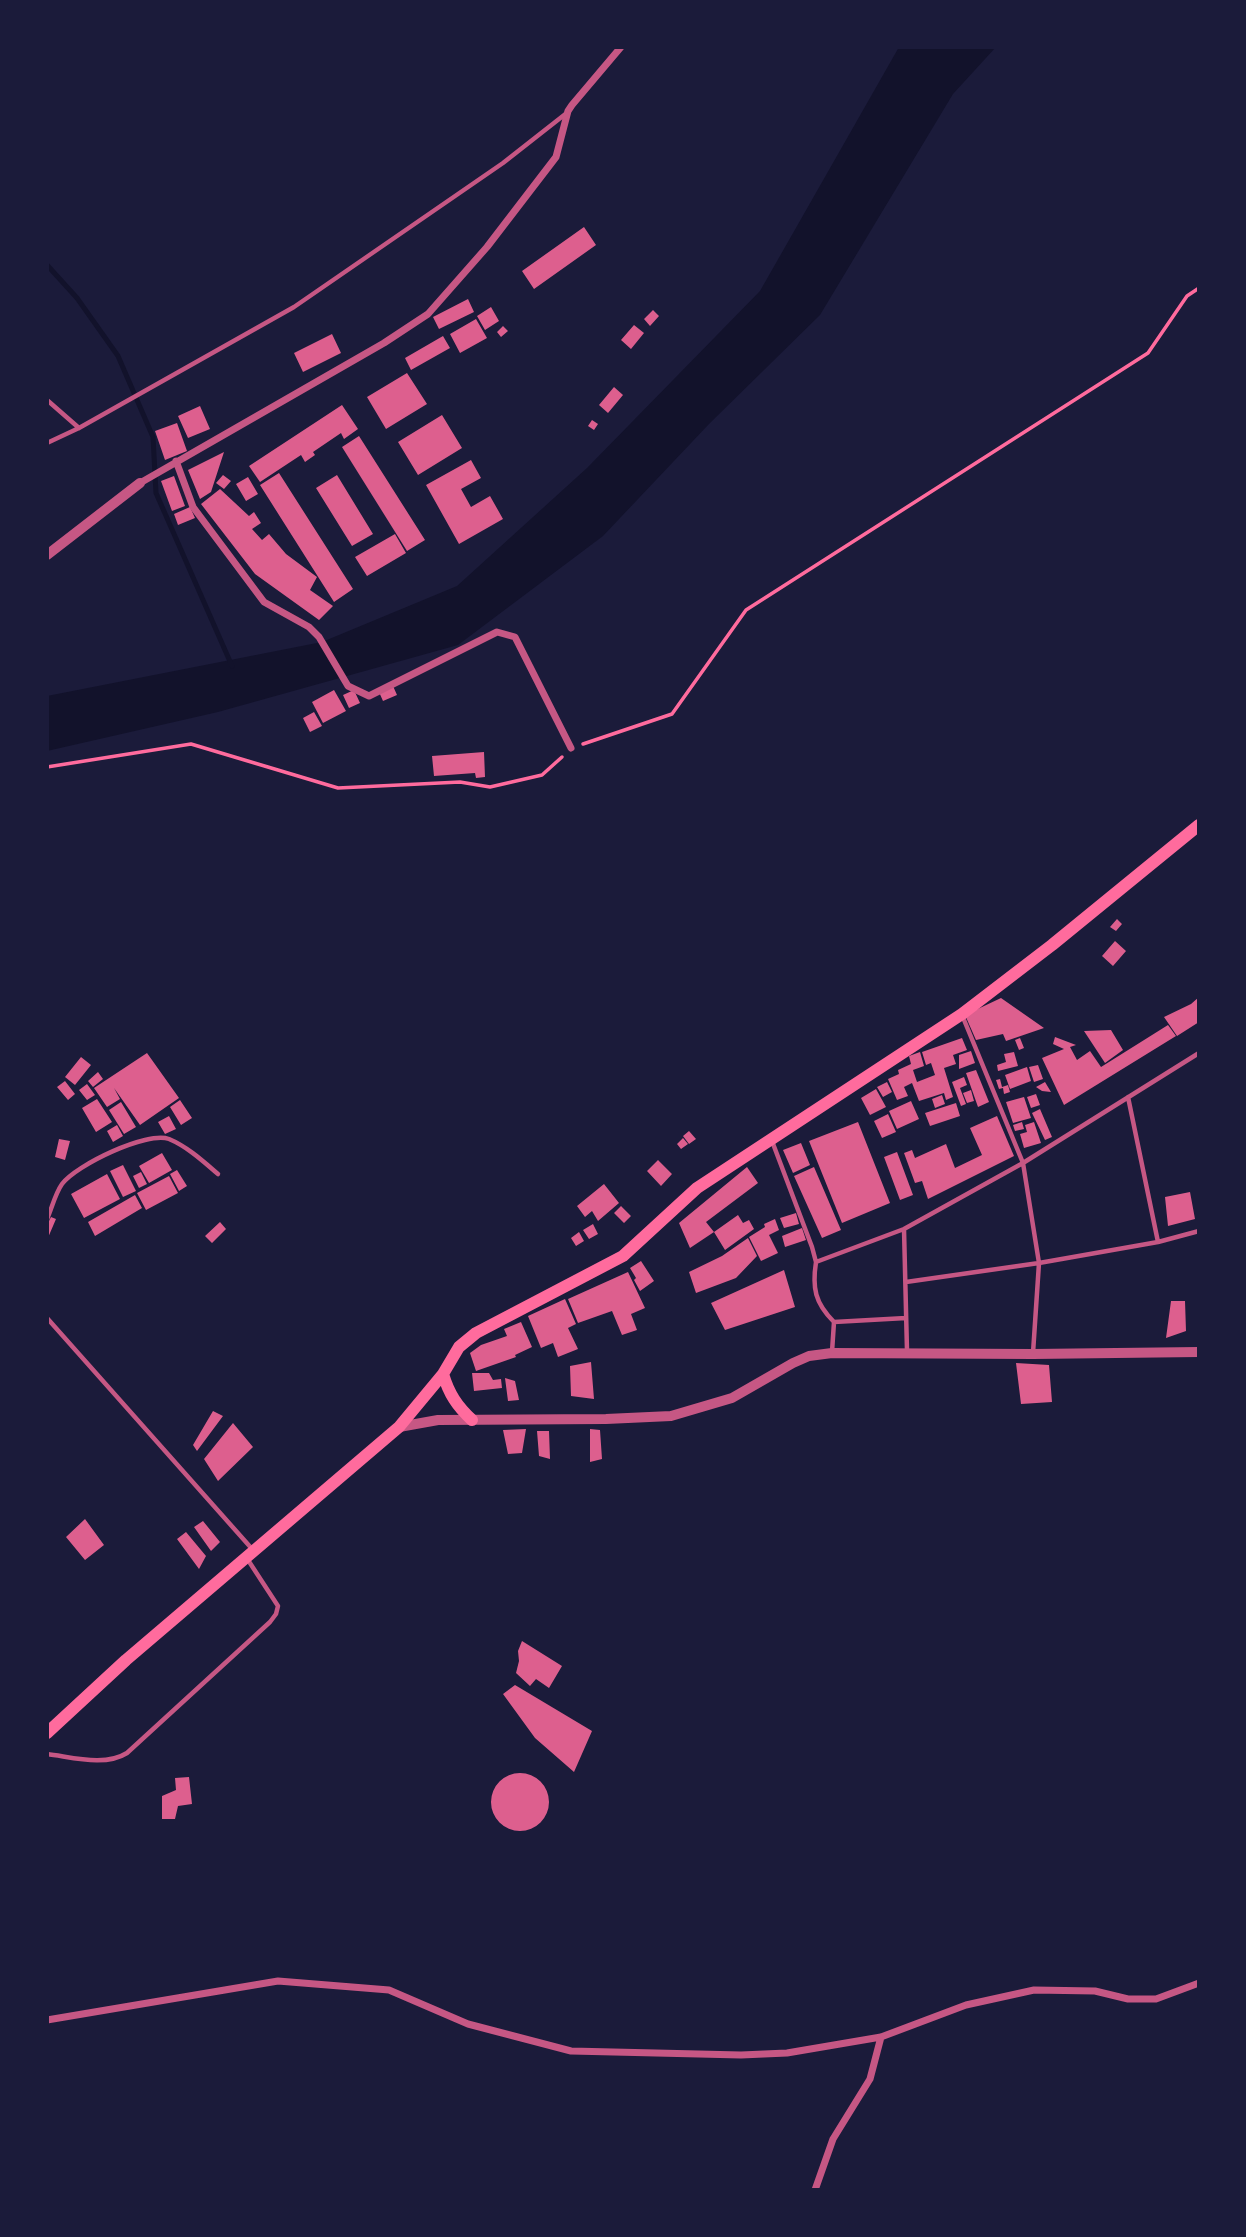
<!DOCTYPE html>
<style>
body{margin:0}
#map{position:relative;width:1246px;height:2237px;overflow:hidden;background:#1b1b3a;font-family:"Space Grotesk",sans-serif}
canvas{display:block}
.frame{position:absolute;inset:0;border:49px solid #1b1b3a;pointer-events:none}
</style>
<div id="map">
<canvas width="1246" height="2237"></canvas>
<div class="frame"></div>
</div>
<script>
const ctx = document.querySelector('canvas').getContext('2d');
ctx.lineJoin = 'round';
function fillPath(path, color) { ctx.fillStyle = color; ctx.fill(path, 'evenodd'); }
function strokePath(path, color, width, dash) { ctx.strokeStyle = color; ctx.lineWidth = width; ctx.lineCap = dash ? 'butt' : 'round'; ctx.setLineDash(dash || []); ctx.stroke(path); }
fillPath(new Path2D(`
 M 899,47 L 996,47 L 953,94 L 820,315 L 709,424 L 603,536 L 458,645 L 218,712 L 47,751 L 47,696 L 322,642 L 457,586 L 587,468 L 760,291 Z`), '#12122b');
strokePath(new Path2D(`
 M 47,265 L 77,298 L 118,356 L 153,437 L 156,493 L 232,666`), '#12122b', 5);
fillPath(new Path2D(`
 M 584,227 L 596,245 L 534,289 L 522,271 Z
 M 468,299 L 474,312 L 439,329 L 433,317 Z
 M 491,307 L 499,321 L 485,330 L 477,316 Z
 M 653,310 L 659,316 L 650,326 L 644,319 Z
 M 476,319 L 487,338 L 460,353 L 450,334 Z
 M 634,325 L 644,333 L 631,349 L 621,340 Z
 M 503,326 L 508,331 L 501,337 L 497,332 Z
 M 332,334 L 341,353 L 303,372 L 294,353 Z
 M 443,336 L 450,348 L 411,370 L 405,358 Z
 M 407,373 L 427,404 L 386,429 L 367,397 Z
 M 614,387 L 623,395 L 608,413 L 599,405 Z
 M 342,405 L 358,429 L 344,439 L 341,433 L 313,452 L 315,455 L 305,462 L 301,455 L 260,482 L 249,466 Z
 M 200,406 L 210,429 L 188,438 L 178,416 Z
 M 442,415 L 462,448 L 418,475 L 398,442 Z
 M 592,420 L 598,424 L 594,430 L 588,426 Z
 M 177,423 L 187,451 L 165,460 L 155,431 Z
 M 359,436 L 425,540 L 407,551 L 342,447 Z
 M 224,452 L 211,492 L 200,499 L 188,470 Z
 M 471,460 L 481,478 L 461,489 L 471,507 L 490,496 L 503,519 L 459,544 L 426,485 Z
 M 279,473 L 353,589 L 334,602 L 260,485 Z
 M 223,475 L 231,481 L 224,489 L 216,483 Z
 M 337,475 L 373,534 L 352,546 L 316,488 Z
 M 174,476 L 185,506 L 172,511 L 161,481 Z
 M 248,477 L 258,494 L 246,501 L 236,484 Z
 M 220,489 L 249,516 L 254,512 L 261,523 L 252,529 L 262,540 L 269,534 L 286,554 L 317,577 L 310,590 L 333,606 L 319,620 L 255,574 L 201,504 Z
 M 190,507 L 195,518 L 178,525 L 174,514 Z
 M 395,534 L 406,553 L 367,576 L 355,557 Z
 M 393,686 L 397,695 L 383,701 L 379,692 Z
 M 334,690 L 346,711 L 323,723 L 312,702 Z
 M 354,690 L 360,703 L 349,708 L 343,695 Z
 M 314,712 L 322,726 L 310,732 L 303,718 Z
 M 484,752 L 485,777 L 476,778 L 475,773 L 434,776 L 432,756 Z
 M 1117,919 L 1122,924 L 1116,931 L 1110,927 Z
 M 1115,941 L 1126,951 L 1113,966 L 1102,956 Z
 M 1199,997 L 1199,1022 L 1177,1036 L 1164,1017 L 1191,1004 Z
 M 1001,998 L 1044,1028 L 1006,1041 L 1003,1034 L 976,1040 L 965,1015 Z
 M 1168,1025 L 1176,1036 L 1064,1105 L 1042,1058 L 1064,1049 L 1053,1044 L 1055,1037 L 1076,1045 L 1070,1047 L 1077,1060 L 1090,1051 L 1101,1067 Z
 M 1111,1030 L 1123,1050 L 1105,1063 L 1084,1031 Z
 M 962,1038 L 967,1050 L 953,1055 L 956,1064 L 944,1068 L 953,1097 L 946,1100 L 944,1093 L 919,1101 L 912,1083 L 904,1087 L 908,1096 L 897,1100 L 888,1079 L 899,1074 L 898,1070 L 911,1064 L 909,1056 L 920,1052 L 924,1066 L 913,1070 L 917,1082 L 935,1075 L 931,1063 L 926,1065 L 922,1052 Z
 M 1020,1038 L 1024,1048 L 1019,1050 L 1015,1040 Z
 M 971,1051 L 975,1063 L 959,1069 L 959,1055 Z
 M 1014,1052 L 1018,1066 L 998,1071 L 997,1065 L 1006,1062 L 1004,1054 Z
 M 147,1053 L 179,1098 L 140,1125 L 114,1088 L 120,1099 L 107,1107 L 94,1088 Z
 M 81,1057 L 91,1065 L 75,1085 L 65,1077 Z
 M 1038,1065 L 1043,1079 L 1034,1082 L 1029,1067 Z
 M 1027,1067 L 1031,1081 L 1010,1089 L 1005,1075 Z
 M 976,1070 L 989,1102 L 978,1107 L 966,1073 Z
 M 98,1072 L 103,1079 L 93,1087 L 88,1081 Z
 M 964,1077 L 967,1085 L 960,1088 L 966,1104 L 961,1106 L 952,1082 Z
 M 1000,1079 L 1002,1087 L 1008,1085 L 1010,1092 L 1004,1094 L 1003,1088 L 999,1089 L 996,1080 Z
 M 65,1081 L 75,1094 L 68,1100 L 57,1087 Z
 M 887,1082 L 892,1092 L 883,1097 L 877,1087 Z
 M 1045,1082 L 1051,1092 L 1042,1091 L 1036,1087 Z
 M 87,1084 L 95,1095 L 87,1100 L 79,1090 Z
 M 876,1089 L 886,1107 L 870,1115 L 861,1098 Z
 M 971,1090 L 974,1101 L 967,1103 L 963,1093 Z
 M 1036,1094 L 1040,1105 L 1031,1108 L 1027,1097 Z
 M 942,1095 L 945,1104 L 935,1108 L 932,1099 Z
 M 1024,1097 L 1031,1118 L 1013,1123 L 1006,1102 Z
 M 97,1099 L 112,1122 L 96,1132 L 82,1108 Z
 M 180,1100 L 192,1118 L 181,1125 L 170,1107 Z
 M 911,1101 L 919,1119 L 897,1129 L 889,1111 Z
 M 121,1102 L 136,1127 L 124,1134 L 109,1110 Z
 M 956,1103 L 960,1116 L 930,1126 L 925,1113 Z
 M 1040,1109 L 1052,1137 L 1045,1140 L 1032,1113 Z
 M 888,1114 L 896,1132 L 882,1138 L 874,1121 Z
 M 169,1116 L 176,1129 L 165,1134 L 158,1122 Z
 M 997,1116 L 1014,1156 L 928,1199 L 922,1181 L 915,1183 L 904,1153 L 912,1150 L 915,1158 L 946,1144 L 955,1168 L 982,1155 L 970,1128 Z
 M 858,1122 L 890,1203 L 842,1223 L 809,1141 Z
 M 1022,1122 L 1024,1129 L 1015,1131 L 1013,1125 Z
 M 1034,1122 L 1041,1143 L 1024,1148 L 1020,1134 L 1027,1132 L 1025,1125 Z
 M 117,1125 L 123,1136 L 113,1142 L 107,1131 Z
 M 689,1131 L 696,1139 L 689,1144 L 683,1136 Z
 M 683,1138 L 688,1144 L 681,1149 L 677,1144 Z
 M 59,1139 L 70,1141 L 65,1160 L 55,1157 Z
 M 801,1143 L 810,1165 L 793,1173 L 783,1150 Z
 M 897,1152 L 913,1195 L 900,1200 L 884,1157 Z
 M 162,1153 L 172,1170 L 149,1183 L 139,1166 Z
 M 658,1160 L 672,1174 L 661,1186 L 647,1171 Z
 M 123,1165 L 136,1191 L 123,1197 L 110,1171 Z
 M 747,1167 L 758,1183 L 706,1222 L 714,1232 L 738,1215 L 743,1223 L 749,1220 L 754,1229 L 725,1250 L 714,1232 L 690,1248 L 679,1223 Z
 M 814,1167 L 841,1230 L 822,1238 L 794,1176 Z
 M 177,1170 L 187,1186 L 179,1191 L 170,1174 Z
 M 141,1172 L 147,1184 L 139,1188 L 133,1176 Z
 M 107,1174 L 120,1199 L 84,1218 L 71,1194 Z
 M 169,1176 L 178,1193 L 146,1210 L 137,1193 Z
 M 604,1184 L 619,1203 L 598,1221 L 592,1211 L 585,1217 L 577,1206 Z
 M 1190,1192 L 1195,1219 L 1168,1226 L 1165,1197 Z
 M 135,1195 L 142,1208 L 95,1236 L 88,1222 Z
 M 621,1206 L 631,1216 L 624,1223 L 614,1213 Z
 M 796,1213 L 799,1224 L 784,1228 L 780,1218 Z
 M 51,1217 L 56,1219 L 47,1240 L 47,1225 Z
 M 775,1219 L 779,1230 L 769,1235 L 778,1253 L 761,1261 L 749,1237 L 765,1227 L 764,1224 Z
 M 220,1222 L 226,1229 L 212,1243 L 205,1236 Z
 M 593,1224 L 598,1234 L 589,1239 L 583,1230 Z
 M 802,1228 L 806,1240 L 785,1247 L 782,1236 Z
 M 579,1232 L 584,1241 L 576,1246 L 571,1238 Z
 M 748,1238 L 757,1256 L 736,1278 L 696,1293 L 689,1272 L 722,1256 Z
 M 641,1261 L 654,1281 L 640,1291 L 634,1280 L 636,1278 L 630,1268 Z
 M 784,1270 L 795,1307 L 725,1330 L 711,1303 Z
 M 628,1272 L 645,1308 L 631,1314 L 637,1330 L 622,1335 L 612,1311 L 578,1323 L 568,1299 Z
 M 565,1299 L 576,1324 L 568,1328 L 578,1349 L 558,1357 L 553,1343 L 541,1348 L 528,1316 Z
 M 1171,1301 L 1185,1301 L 1186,1331 L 1166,1338 Z
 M 521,1322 L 532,1347 L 515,1355 L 516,1357 L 476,1371 L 470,1353 L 481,1345 L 507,1336 L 504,1329 Z
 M 591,1362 L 594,1399 L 571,1396 L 570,1366 Z
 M 1016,1363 L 1049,1365 L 1052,1402 L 1021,1404 Z
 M 472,1373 L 489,1373 L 493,1380 L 501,1379 L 502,1388 L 474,1391 Z
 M 505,1378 L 515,1381 L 519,1400 L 508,1401 Z
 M 213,1411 L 223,1416 L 197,1451 L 193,1445 Z
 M 233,1423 L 253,1447 L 218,1481 L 204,1459 Z
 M 526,1429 L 522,1453 L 508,1454 L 503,1430 Z
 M 590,1429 L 600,1430 L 602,1459 L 590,1462 Z
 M 537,1431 L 549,1431 L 550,1459 L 539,1456 Z
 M 85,1519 L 104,1545 L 85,1560 L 66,1537 Z
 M 203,1521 L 220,1542 L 211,1551 L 194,1527 Z
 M 186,1532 L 206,1556 L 199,1569 L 177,1539 Z
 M 522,1641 L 562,1666 L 549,1688 L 536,1679 L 530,1686 L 516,1673 L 519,1661 L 518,1651 Z
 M 515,1685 L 592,1731 L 574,1772 L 535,1738 L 503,1694 Z
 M491 1802a29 29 0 1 1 58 0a29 29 0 1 1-58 0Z
 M 189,1777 L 192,1804 L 178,1806 L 175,1819 L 162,1819 L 162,1796 L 176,1790 L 175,1778 Z`), '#dd5f8e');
strokePath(new Path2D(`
 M 583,744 L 672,714 L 746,610 L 1148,353 L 1187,296 L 1199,288
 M 47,767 L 191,744 L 338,788 L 460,782 L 490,787 L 542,775 L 562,757`), '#ff6b9d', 3.5);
strokePath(new Path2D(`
 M 47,400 L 79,428
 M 47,443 L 79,428 L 294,307 L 503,163 L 568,112
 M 962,1015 L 1023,1163 L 1039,1263 L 1033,1353
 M 1128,1097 L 1158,1242
 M 772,1141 L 812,1247 L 816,1262
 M 47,1219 C 52,1208 55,1194 62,1184 C 76,1165 147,1131 169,1139 C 188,1147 204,1162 218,1174
 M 904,1229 L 907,1351
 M 906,1282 L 1039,1263 L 1158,1242 L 1199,1231
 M 47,1318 L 253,1550
 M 906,1318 L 834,1322 C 815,1303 812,1288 816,1262 L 904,1229 L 1023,1163 L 1199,1053
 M 832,1352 L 834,1322
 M 47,1754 C 72,1757 105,1767 127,1753 L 270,1622 L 276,1614 L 278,1606 L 248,1560`), '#c65784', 4.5);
strokePath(new Path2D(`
 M 176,461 L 193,507 L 264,602 L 309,627 L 319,637 L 348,686 L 369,696 L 497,632 L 515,637 L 571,748
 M 140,483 L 384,343 L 428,314 L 487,247 L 556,157 L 568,111 L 572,105 L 621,47
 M 47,2020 L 278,1981 L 389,1990 L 468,2024 L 571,2051 L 741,2055 L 787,2053 L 881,2037 L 966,2005 L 1034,1990 L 1095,1991 L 1128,1999 L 1156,1999 L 1199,1983
 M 815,2190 L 833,2139 L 870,2079 L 881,2037`), '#c65784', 7);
strokePath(new Path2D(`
 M 47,555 L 140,483
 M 399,1427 L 438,1420 L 606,1419 L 671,1416 L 732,1398 L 793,1363 L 809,1356 L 832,1353 L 1033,1354 L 1199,1352`), '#c65784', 10);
strokePath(new Path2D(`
 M 443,1374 C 449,1394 457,1406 472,1420
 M 47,1733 L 126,1660 L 399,1427 L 443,1374 L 459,1347 L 476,1333 L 623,1256 L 697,1188 L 962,1014 L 1052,945 L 1199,825`), '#ff6b9d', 12);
</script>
